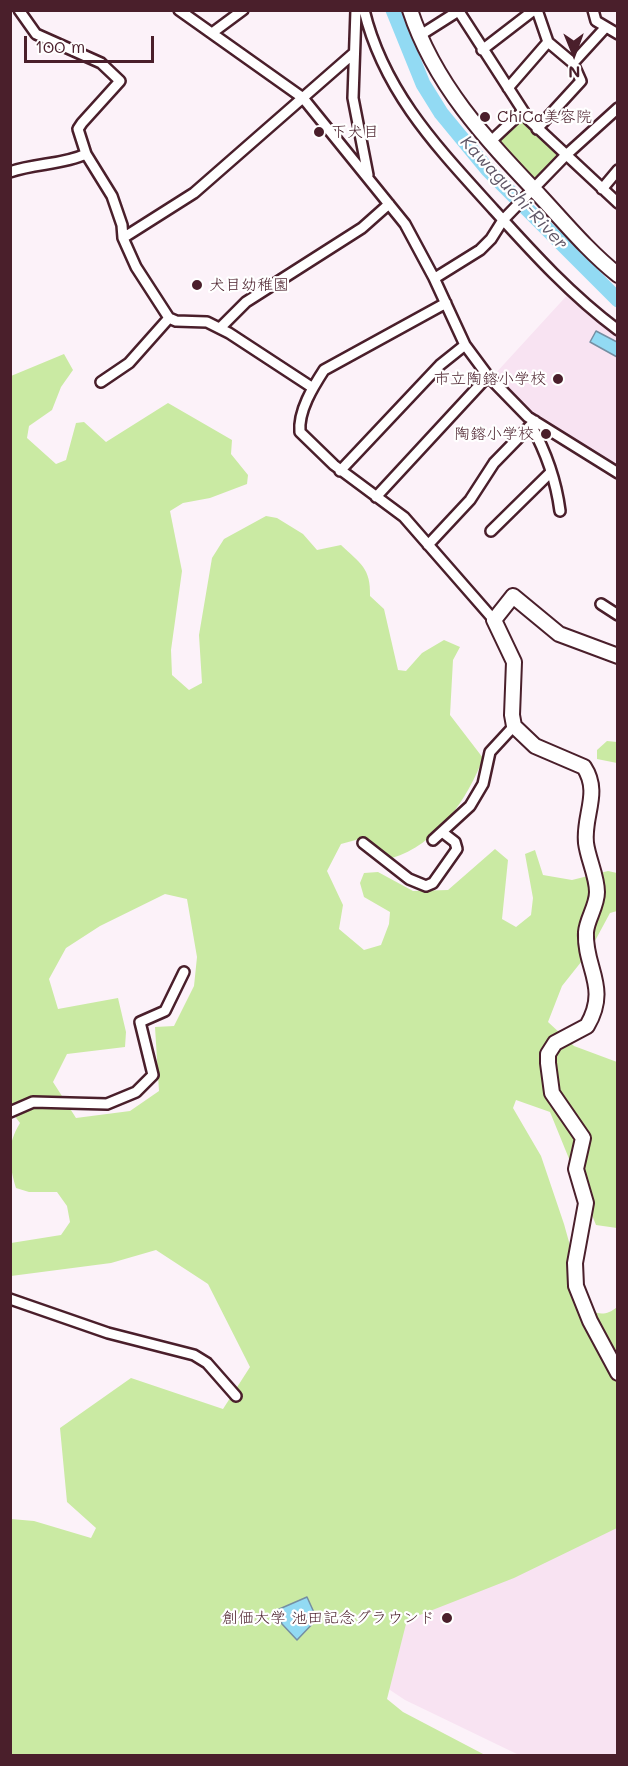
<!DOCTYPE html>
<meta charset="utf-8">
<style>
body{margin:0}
#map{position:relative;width:628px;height:1766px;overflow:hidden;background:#fcf2f9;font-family:Mali,sans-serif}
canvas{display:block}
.frame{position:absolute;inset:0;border:12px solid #4a1f2b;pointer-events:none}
.north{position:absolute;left:544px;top:24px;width:60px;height:60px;-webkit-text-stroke:4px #fff;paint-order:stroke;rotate:179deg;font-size:16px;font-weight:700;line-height:24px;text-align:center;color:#4a1f2b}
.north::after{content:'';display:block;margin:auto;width:21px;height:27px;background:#4a1f2b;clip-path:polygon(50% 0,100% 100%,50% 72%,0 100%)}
.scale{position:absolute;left:24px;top:36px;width:130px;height:27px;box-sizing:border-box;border:3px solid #4a1f2b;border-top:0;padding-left:8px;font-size:18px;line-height:21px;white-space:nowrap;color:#4a1f2b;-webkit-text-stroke:4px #fff;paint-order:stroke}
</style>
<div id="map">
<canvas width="628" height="1766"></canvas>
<div class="frame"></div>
<div class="north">N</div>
<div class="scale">100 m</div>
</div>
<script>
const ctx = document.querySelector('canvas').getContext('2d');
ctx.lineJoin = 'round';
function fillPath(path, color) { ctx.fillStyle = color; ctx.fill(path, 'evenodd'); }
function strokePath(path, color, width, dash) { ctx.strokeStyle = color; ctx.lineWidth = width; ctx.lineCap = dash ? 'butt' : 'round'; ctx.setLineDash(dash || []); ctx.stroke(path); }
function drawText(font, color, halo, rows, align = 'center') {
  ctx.font = font + ' Mali,"Klee One",sans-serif'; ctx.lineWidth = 4.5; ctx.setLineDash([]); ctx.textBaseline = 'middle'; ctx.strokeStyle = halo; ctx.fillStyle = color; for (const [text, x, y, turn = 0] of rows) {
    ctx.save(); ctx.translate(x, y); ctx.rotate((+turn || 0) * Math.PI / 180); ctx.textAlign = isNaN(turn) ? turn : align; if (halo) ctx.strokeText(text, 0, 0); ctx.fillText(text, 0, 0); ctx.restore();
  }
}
fillPath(new Path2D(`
 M 571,291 L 617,330 L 617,466 L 527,412 L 494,375 Z
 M 617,1493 L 617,1755 L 519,1755 L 405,1700 L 381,1684 L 304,1594 Z`), '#f8e3f2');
fillPath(new Path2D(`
 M 523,111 L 565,156 L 538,184 L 495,138 Z
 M 64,354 L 73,370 L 61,387 L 52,410 L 29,426 L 27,438 L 56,464 L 66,460 L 76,423 L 84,422 L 106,442 L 168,403 L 232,440 L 231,454 L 248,475 L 247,484 L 210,498 L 183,503 L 170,511 L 182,571 L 171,650 L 172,675 L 189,690 L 202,683 L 199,635 L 212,558 L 224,539 L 266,516 L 277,518 L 303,534 L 317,550 L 341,545 C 360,563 371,568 370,596 L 384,609 L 398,670 L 406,671 L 422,653 L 444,640 L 460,647 L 453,660 L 450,715 L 483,758 C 468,799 436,845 392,858 L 363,838 L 341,844 L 327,871 L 343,905 L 339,929 L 364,950 L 381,945 L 389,924 L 390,912 L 364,897 L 360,883 L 364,873 L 378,872 L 413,891 L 448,890 L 495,849 L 508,860 L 502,919 L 516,927 L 531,915 L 533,898 L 525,854 L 535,850 L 543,875 L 572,880 L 608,871 L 617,873 L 617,911 L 610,913 L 589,952 L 562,986 L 548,1022 L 574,1046 L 617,1062 L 617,1228 L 596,1225 L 550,1112 L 516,1100 L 513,1108 L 541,1156 L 564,1224 L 576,1267 L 579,1305 C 593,1312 603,1319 617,1307 L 617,1528 L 514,1578 L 407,1620 L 387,1699 L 403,1712 L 485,1755 L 11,1755 L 11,1519 L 34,1521 L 91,1538 L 96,1528 L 67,1502 L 60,1428 L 131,1378 L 223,1409 L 250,1367 L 208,1284 L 156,1250 L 111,1263 L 11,1276 L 11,1243 L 61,1235 L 70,1222 L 67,1206 L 57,1192 L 29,1192 L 16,1188 C 9,1163 6,1146 20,1123 L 10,1110 L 11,376 ZM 165,894 L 187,899 L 197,957 L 194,986 L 174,1026 L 155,1027 L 159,1091 L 130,1111 L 76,1118 L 53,1082 L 67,1054 L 125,1047 L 126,1032 L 118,998 L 58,1009 L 49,979 L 66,948 L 100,926 Z
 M 607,741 L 617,742 L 617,763 L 597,759 L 597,750 Z`), '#caeaa3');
const water = new Path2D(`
 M 596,331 L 617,342 L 617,357 L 590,342 Z
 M 307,1597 L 317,1619 L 297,1640 L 282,1624 L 277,1610 Z`);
fillPath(water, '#92daf3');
strokePath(water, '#758fa3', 1.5);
strokePath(new Path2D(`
 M 393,10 L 423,84 L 441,113 L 488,170 L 618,300`), '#92daf3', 15);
const street = new Path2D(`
 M 19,10 L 36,34 L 101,63 L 120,81 L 82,123 L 78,129 L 86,154 L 112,196 L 122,225 L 123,238 L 136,267 L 169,318 L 176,321 L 207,322 L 229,333 L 313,388
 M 179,10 L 303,98 L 405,224 L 434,278 L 465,345 L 488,376 L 528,417 L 618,473
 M 356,10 L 353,98 L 368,175
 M 364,10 C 384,93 439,149 494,210 C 533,253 571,295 618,330
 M 458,10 L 529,120 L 618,203
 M 537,10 L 548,42 L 573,63 L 581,81 L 537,129
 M 593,10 L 596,21 L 618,34
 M 212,33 L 243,10
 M 419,36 L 460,10
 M 482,50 L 534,10
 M 573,63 L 605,28
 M 508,88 L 548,42
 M 490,142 L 523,111
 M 10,172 C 35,163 62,165 86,154
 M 602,189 L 618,170
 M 123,238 L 194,193 L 354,53
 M 435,278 L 480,250 L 491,239 L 503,220 L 565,156 L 618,108
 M 446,303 L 324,370 C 313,387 298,411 300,432 L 334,465 L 404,517 L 494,620
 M 220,328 L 246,302 L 362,228 L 389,204
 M 101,382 L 129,363 L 169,318
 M 535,421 L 531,425 C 546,452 556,480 560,511
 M 340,471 L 440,365 L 465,345
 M 376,497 L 488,376
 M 491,531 L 551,472
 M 428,545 L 470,500 L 494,463 L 531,425
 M 601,604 L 618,615
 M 433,840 L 470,806 L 483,784 L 490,752 L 514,726
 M 363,843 L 409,879 L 426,886 L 433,883 L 457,849 L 455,842 L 442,832
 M 10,1112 L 33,1102 L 107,1104 L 136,1092 L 153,1075 L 140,1022 L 165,1011 L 184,972
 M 10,1299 L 108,1333 L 194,1355 L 207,1363 L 236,1396`);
const secondary = new Path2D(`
 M 410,10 C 435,86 487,140 540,196 C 565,223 589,252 618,275
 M 618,656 L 559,634 L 513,596 L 494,620 L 514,662 L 512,715 L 514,726 L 535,746 L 584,767 C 601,793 583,815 586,843 C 588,859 597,876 597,892 C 597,906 587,919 586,932 C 584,968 610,987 587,1026 L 555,1043 L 548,1054 L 548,1063 L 552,1093 L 583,1138 L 576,1169 L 586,1203 L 575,1263 L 576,1286 L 590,1321 L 618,1373`);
strokePath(street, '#4a1f2b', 14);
strokePath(secondary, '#4a1f2b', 18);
strokePath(street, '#fff', 9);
strokePath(secondary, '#fff', 14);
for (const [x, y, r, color] of [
 [485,117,6,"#4a1f2b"],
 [319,132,6,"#4a1f2b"],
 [197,285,6,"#4a1f2b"],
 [558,379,6,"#4a1f2b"],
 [546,434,6,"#4a1f2b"],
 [447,1618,6,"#4a1f2b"]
]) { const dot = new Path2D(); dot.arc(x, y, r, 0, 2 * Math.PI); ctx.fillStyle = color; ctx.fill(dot); strokePath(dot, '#fff', 2); }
drawText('16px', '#4a1f2b', '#fff', [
 ["ChiCa美容院",497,117],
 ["下犬目",331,132],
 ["犬目幼稚園",209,285],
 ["市立陶鎔小学校",546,379,"right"],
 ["陶鎔小学校",534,434,"right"],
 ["創価大学 池田記念グラウンド",435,1618,"right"]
], 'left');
drawText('italic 18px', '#605767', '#fff', [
 ["Kawaguchi-River",514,193,47]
]);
</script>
